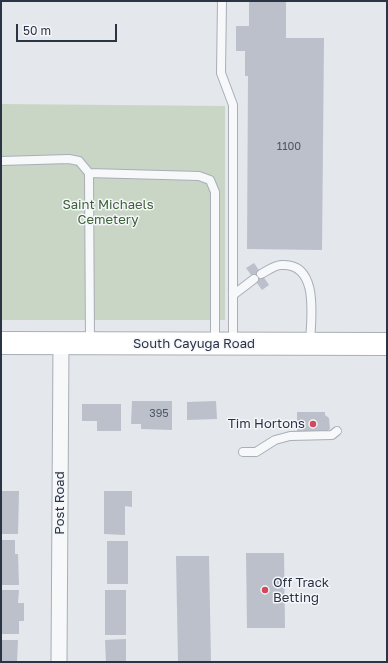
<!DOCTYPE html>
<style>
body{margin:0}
#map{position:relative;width:388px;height:663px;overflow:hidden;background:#e4e7ec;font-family:"Golos Text",sans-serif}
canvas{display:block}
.frame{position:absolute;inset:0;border:2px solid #2b3445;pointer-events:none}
.scale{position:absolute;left:16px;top:24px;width:101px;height:18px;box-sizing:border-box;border:2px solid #2b3445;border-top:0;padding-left:5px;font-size:12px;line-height:14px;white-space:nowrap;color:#2b3445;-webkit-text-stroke:3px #f4f6f9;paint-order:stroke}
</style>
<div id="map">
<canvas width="388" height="663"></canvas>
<div class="frame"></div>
<div class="scale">50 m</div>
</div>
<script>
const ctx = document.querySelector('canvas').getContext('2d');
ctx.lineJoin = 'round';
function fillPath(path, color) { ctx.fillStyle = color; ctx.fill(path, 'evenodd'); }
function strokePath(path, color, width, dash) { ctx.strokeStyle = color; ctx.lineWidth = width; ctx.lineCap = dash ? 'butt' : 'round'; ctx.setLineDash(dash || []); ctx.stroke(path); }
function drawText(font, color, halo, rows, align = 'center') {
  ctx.font = font + ' "Golos Text",sans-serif'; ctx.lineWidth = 3; ctx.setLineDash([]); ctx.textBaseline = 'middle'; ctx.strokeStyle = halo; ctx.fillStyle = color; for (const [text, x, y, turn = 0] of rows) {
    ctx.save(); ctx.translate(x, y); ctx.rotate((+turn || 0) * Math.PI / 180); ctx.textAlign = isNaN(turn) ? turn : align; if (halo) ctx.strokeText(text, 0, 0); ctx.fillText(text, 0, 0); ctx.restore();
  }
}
fillPath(new Path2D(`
 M 1,104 L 225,106 L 225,320 L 1,320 Z`), '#c9d6c5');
fillPath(new Path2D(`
 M 249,2 L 286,2 L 286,38 L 324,38 L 322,250 L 247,249 L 248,76 L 245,76 L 245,51 L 236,51 L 236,26 L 249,26 Z
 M 254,263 L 269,285 L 262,290 L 246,268 Z
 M 132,401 L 172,401 L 172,430 L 141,429 L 141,424 L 131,424 Z
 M 216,401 L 217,419 L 187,420 L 187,402 Z
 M 82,404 L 121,404 L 121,431 L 97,431 L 97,421 L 82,421 Z
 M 297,412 L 325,412 L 325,415 L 329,418 L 330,429 L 326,432 L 297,432 Z
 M 1,491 L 19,491 L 18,534 L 1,534 Z
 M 104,491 L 132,491 L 132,507 L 125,506 L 125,535 L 104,534 Z
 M 1,540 L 15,540 L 15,554 L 18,554 L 19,585 L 1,585 Z
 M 107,541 L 128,541 L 128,584 L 107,584 Z
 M 246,553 L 284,553 L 285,628 L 247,628 Z
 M 176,556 L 209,556 L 211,662 L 178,662 Z
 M 1,590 L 19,590 L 18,603 L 24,603 L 24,621 L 19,621 L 19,634 L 1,634 Z
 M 105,590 L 126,590 L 126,635 L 105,635 Z
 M 126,639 L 126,662 L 106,662 L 105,640 Z
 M 1,640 L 18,640 L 17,662 L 1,662 Z`), '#bbc0ca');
const lane = new Path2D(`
 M 222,1 L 221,73 L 233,105 L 233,342
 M 1,161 L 69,159 L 79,161 L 89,173 L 90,343
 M 89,173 L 199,176 L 210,180 L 215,192 L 215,342
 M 261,274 C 267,271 275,265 281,265 C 320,262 311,319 310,343
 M 233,295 L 254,279
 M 243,452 L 256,452 L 275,440 L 290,436 L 332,435 L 337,431`);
const street = new Path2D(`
 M 59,662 L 61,344`);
const secondary = new Path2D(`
 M 1,343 L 387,344`);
strokePath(lane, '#a9aeb7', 10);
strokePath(street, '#a9aeb7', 17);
strokePath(secondary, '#a9aeb7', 24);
strokePath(lane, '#f7f8fa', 8);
strokePath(street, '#f7f8fa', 15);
strokePath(secondary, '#fff', 22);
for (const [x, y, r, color] of [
 [313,424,4,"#d1495b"],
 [265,590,4,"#d1495b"]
]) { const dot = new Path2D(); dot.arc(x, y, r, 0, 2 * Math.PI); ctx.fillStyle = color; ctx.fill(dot); strokePath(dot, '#f4f6f9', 1.5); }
drawText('11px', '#4f5766', null, [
 ["1100",289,147],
 ["395",159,414]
]);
drawText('13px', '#3f6138', '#f4f6f9', [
 ["Saint Michaels",108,205],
 ["Cemetery",108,220]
]);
drawText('13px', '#2b3445', '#f4f6f9', [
 ["South Cayuga Road",194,344],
 ["Post Road",60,503,-90]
]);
drawText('13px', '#2b3445', '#f4f6f9', [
 ["Tim Hortons",305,424],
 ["Off Track",273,583,"left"],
 ["Betting",273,598,"left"]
], 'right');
</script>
